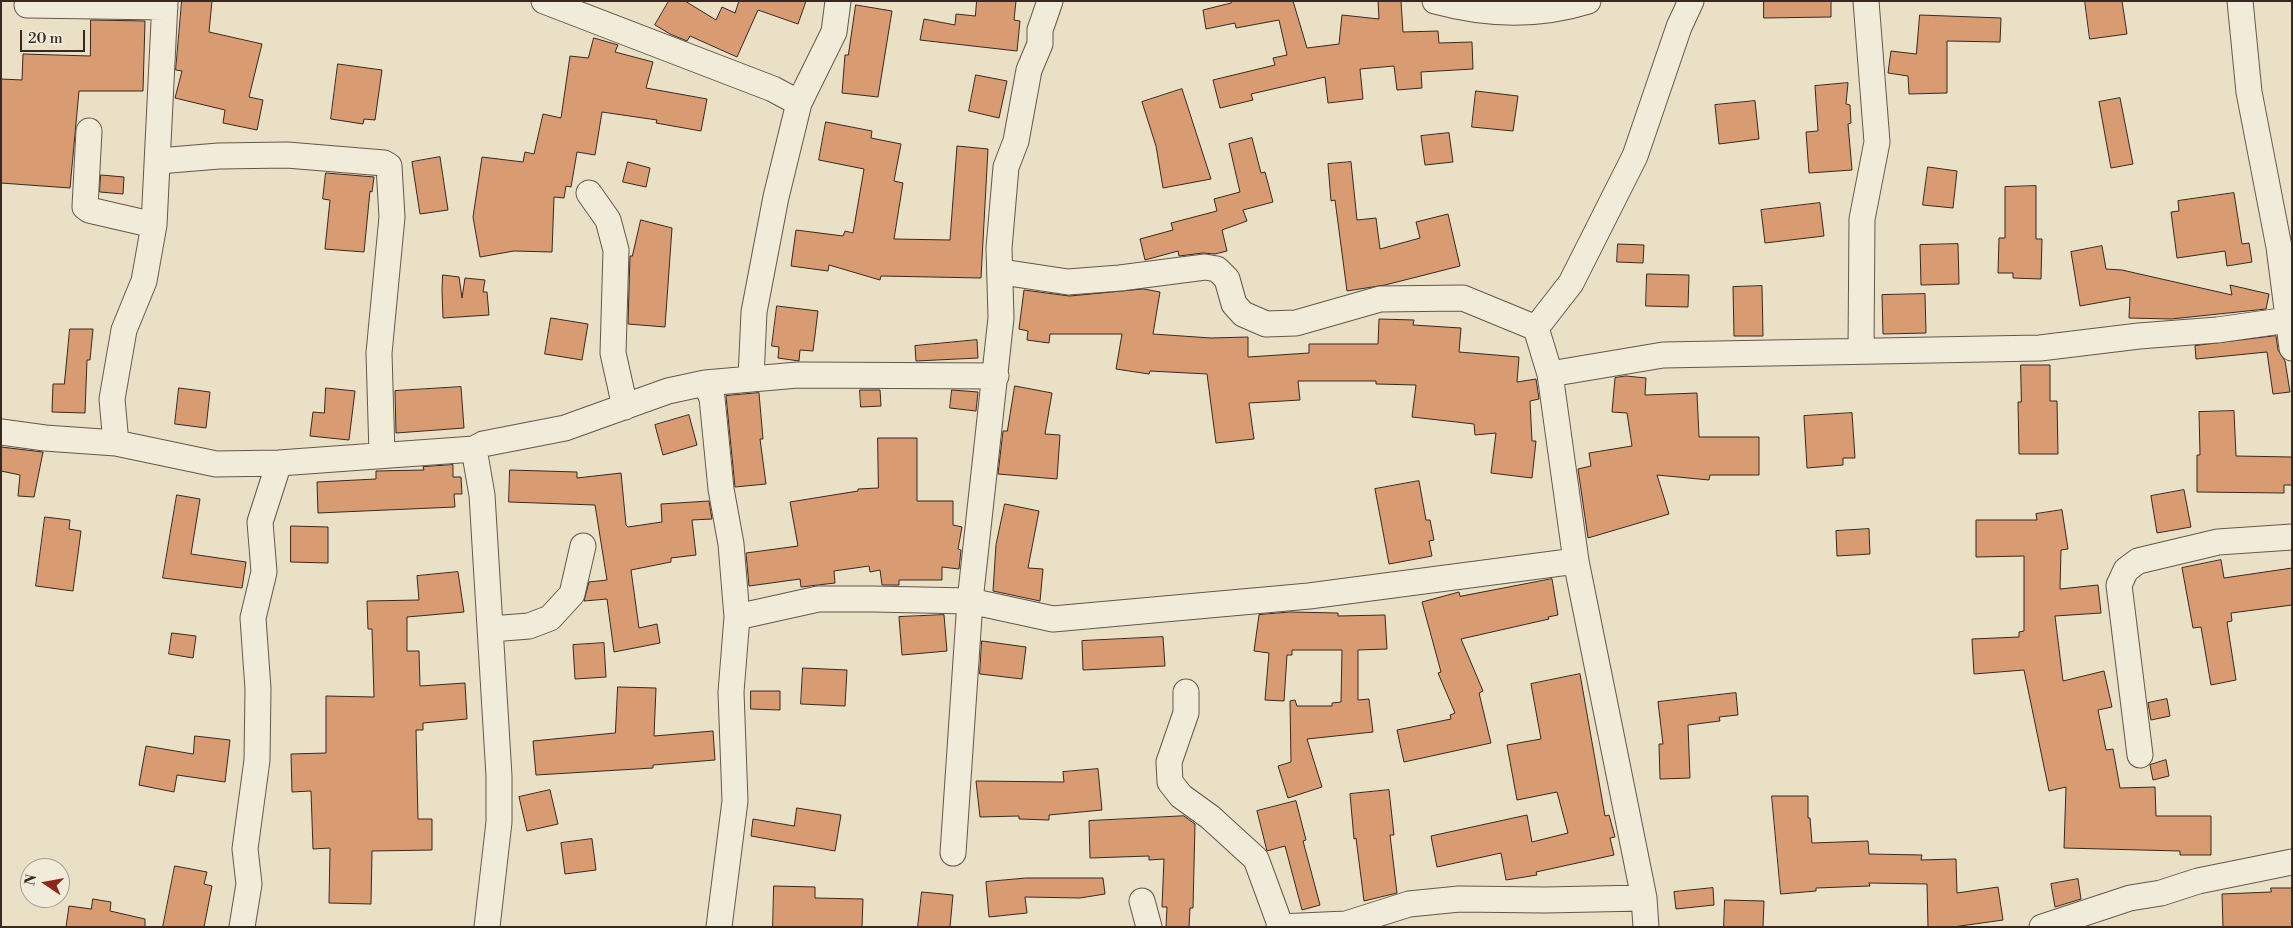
<!DOCTYPE html>
<style>
body{margin:0}
#map{position:relative;width:2293px;height:928px;overflow:hidden;background:#eae0c6;font-family:"Libre Bodoni",serif}
canvas{display:block}
.frame{position:absolute;inset:0;border:2px solid #392822;pointer-events:none}
.north{position:absolute;left:20px;top:858px;width:50px;height:50px;box-sizing:border-box;background:#f1ebda;border:1px solid #a79d90;border-radius:50%;rotate:282deg;font-size:14px;font-weight:700;line-height:20px;text-align:center;color:#392822}
.north::after{content:'';display:block;margin:auto;width:18px;height:22px;background:#8f2418;clip-path:polygon(50% 0,100% 100%,50% 72%,0 100%)}
.scale{position:absolute;left:20px;top:30px;width:65px;height:22px;box-sizing:border-box;border:2px solid #392822;border-top:0;padding-left:6px;font-size:15px;line-height:18px;white-space:nowrap;color:#392822;-webkit-text-stroke:4px #f1ebda;paint-order:stroke}
</style>
<div id="map">
<canvas width="2293" height="928"></canvas>
<div class="frame"></div>
<div class="north">N</div>
<div class="scale">20 m</div>
</div>
<script>
const ctx = document.querySelector('canvas').getContext('2d');
ctx.lineJoin = 'round';
function fillPath(path, color) { ctx.fillStyle = color; ctx.fill(path, 'evenodd'); }
function strokePath(path, color, width, dash) { ctx.strokeStyle = color; ctx.lineWidth = width; ctx.lineCap = dash ? 'butt' : 'round'; ctx.setLineDash(dash || []); ctx.stroke(path); }
const building = new Path2D(`
 M 182,1 L 212,1 L 209,32 L 262,44 L 249,97 L 263,100 L 257,130 L 223,123 L 225,110 L 175,98 L 182,71 L 176,70 Z
 M 669,1 L 685,1 L 716,20 L 722,7 L 735,13 L 739,1 L 806,1 L 798,24 L 758,10 L 737,57 L 690,36 L 687,41 L 670,34 L 655,25 Z
 M 977,1 L 1016,1 L 1014,20 L 1020,21 L 1017,51 L 920,40 L 924,19 L 955,25 L 956,14 L 975,16 Z
 M 1231,1 L 1293,1 L 1307,48 L 1339,44 L 1342,15 L 1379,19 L 1378,1 L 1401,1 L 1403,32 L 1438,31 L 1439,43 L 1472,42 L 1473,69 L 1421,72 L 1422,88 L 1397,90 L 1394,66 L 1360,69 L 1363,99 L 1328,103 L 1325,77 L 1251,94 L 1253,100 L 1220,108 L 1213,80 L 1275,65 L 1273,58 L 1287,55 L 1279,20 L 1236,28 L 1235,23 L 1206,29 L 1203,10 L 1231,3 Z
 M 1764,1 L 1831,1 L 1831,17 L 1764,18 Z
 M 2085,1 L 2122,1 L 2127,34 L 2090,39 Z
 M 856,5 L 892,11 L 878,97 L 842,93 L 845,55 L 848,55 Z
 M 1920,15 L 2001,18 L 2000,42 L 1947,41 L 1947,93 L 1909,94 L 1908,76 L 1888,73 L 1891,51 L 1916,54 Z
 M 91,20 L 145,21 L 143,91 L 79,91 L 70,188 L 1,183 L 1,79 L 22,80 L 23,54 L 90,56 Z
 M 594,38 L 618,45 L 615,52 L 653,62 L 646,88 L 707,99 L 701,131 L 656,123 L 657,120 L 602,112 L 595,155 L 577,152 L 571,187 L 566,186 L 564,198 L 554,197 L 552,252 L 514,251 L 480,257 L 473,217 L 482,157 L 523,162 L 525,152 L 534,154 L 543,114 L 561,118 L 570,56 L 588,58 Z
 M 338,64 L 382,70 L 375,120 L 364,119 L 363,124 L 331,119 Z
 M 976,75 L 1007,81 L 999,118 L 969,111 Z
 M 1848,83 L 1846,104 L 1850,105 L 1851,123 L 1848,124 L 1852,170 L 1809,173 L 1806,132 L 1818,131 L 1815,86 Z
 M 1182,89 L 1211,179 L 1163,188 L 1156,146 L 1142,102 Z
 M 1476,91 L 1518,96 L 1513,131 L 1472,127 Z
 M 2120,98 L 2133,164 L 2111,168 L 2099,102 Z
 M 1755,101 L 1759,139 L 1719,144 L 1715,105 Z
 M 826,122 L 872,131 L 871,138 L 901,144 L 894,181 L 903,183 L 894,239 L 950,240 L 957,146 L 988,149 L 981,278 L 881,276 L 880,280 L 829,265 L 828,271 L 791,266 L 796,230 L 843,236 L 845,231 L 853,233 L 864,169 L 819,160 Z
 M 1449,133 L 1453,162 L 1425,165 L 1421,136 Z
 M 1252,138 L 1261,173 L 1265,172 L 1273,202 L 1243,210 L 1247,221 L 1222,230 L 1227,251 L 1215,254 L 1203,253 L 1179,256 L 1178,251 L 1145,260 L 1140,239 L 1173,230 L 1171,223 L 1217,211 L 1214,199 L 1240,192 L 1229,144 Z
 M 440,157 L 448,210 L 420,214 L 412,162 Z
 M 628,162 L 650,168 L 646,187 L 623,182 Z
 M 1351,162 L 1357,220 L 1376,218 L 1380,249 L 1420,238 L 1416,222 L 1448,214 L 1460,266 L 1385,285 L 1347,291 L 1335,200 L 1331,201 L 1328,164 Z
 M 1928,167 L 1957,171 L 1953,208 L 1923,205 Z
 M 326,173 L 374,177 L 372,192 L 370,191 L 364,252 L 325,249 L 330,200 L 323,199 Z
 M 101,175 L 124,177 L 123,194 L 100,192 Z
 M 2036,186 L 2036,239 L 2042,239 L 2041,279 L 2013,278 L 2013,273 L 1998,273 L 1999,238 L 2005,238 L 2005,187 Z
 M 2234,193 L 2242,244 L 2249,243 L 2252,262 L 2227,266 L 2225,251 L 2177,258 L 2171,212 L 2179,211 L 2178,201 Z
 M 1820,203 L 1824,236 L 1765,243 L 1761,210 Z
 M 641,220 L 672,228 L 665,327 L 628,324 L 630,256 L 632,256 Z
 M 1618,244 L 1644,245 L 1643,263 L 1617,262 Z
 M 1958,244 L 1959,284 L 1921,285 L 1920,245 Z
 M 2102,246 L 2106,269 L 2122,270 L 2232,295 L 2230,285 L 2269,294 L 2266,309 L 2171,319 L 2129,318 L 2130,297 L 2080,306 L 2071,252 Z
 M 1647,274 L 1689,275 L 1688,307 L 1646,306 Z
 M 443,275 L 459,277 L 462,298 L 465,278 L 485,280 L 483,292 L 487,292 L 489,315 L 443,318 L 442,291 Z
 M 1762,286 L 1763,336 L 1734,336 L 1733,287 Z
 M 1144,289 L 1160,292 L 1153,334 L 1211,338 L 1248,337 L 1248,357 L 1309,353 L 1309,344 L 1378,344 L 1379,319 L 1414,320 L 1413,325 L 1461,328 L 1459,352 L 1519,357 L 1517,382 L 1536,379 L 1539,399 L 1530,401 L 1532,441 L 1536,441 L 1532,478 L 1491,473 L 1496,433 L 1475,435 L 1474,424 L 1412,417 L 1416,385 L 1376,384 L 1376,381 L 1298,381 L 1300,400 L 1249,403 L 1254,439 L 1216,443 L 1207,374 L 1150,371 L 1149,374 L 1116,369 L 1122,334 L 1050,334 L 1049,343 L 1027,340 L 1028,331 L 1019,329 L 1024,290 L 1069,296 Z
 M 1925,294 L 1926,333 L 1883,334 L 1882,295 Z
 M 777,306 L 818,311 L 813,351 L 800,350 L 799,361 L 778,358 L 779,347 L 772,346 Z
 M 551,318 L 588,324 L 582,360 L 545,354 Z
 M 70,329 L 93,329 L 90,360 L 87,360 L 85,413 L 52,412 L 53,384 L 64,384 Z
 M 2276,336 L 2278,350 L 2285,361 L 2290,392 L 2273,394 L 2267,352 L 2196,359 L 2195,346 Z
 M 977,340 L 978,358 L 916,361 L 915,346 Z
 M 2021,365 L 2050,365 L 2050,401 L 2057,401 L 2058,454 L 2019,454 L 2018,402 L 2021,402 Z
 M 1626,376 L 1646,378 L 1645,395 L 1697,393 L 1699,437 L 1759,437 L 1759,475 L 1710,475 L 1709,480 L 1657,475 L 1669,514 L 1588,538 L 1578,469 L 1591,466 L 1589,453 L 1632,446 L 1627,413 L 1612,412 L 1615,378 Z
 M 1015,386 L 1052,393 L 1045,434 L 1060,435 L 1057,479 L 998,474 L 1003,431 L 1007,431 Z
 M 461,387 L 464,428 L 396,433 L 395,391 Z
 M 179,388 L 210,392 L 206,428 L 175,424 Z
 M 326,388 L 355,391 L 349,440 L 310,436 L 313,412 L 324,413 Z
 M 860,390 L 880,390 L 881,406 L 861,407 Z
 M 952,390 L 978,392 L 976,411 L 950,408 Z
 M 759,393 L 763,439 L 760,439 L 766,484 L 735,487 L 726,396 Z
 M 2234,411 L 2236,456 L 2292,457 L 2292,485 L 2284,485 L 2284,493 L 2197,492 L 2197,455 L 2200,455 L 2199,412 Z
 M 1852,413 L 1855,458 L 1843,458 L 1843,465 L 1807,468 L 1804,416 Z
 M 689,415 L 697,445 L 663,455 L 655,425 Z
 M 878,438 L 917,438 L 917,501 L 953,501 L 953,525 L 962,527 L 958,549 L 961,550 L 959,569 L 942,567 L 942,580 L 899,580 L 899,585 L 882,585 L 880,570 L 870,572 L 869,566 L 834,571 L 835,583 L 801,587 L 800,579 L 749,586 L 746,553 L 798,546 L 790,502 L 858,491 L 858,489 L 878,488 Z
 M 1,447 L 43,452 L 34,497 L 18,496 L 20,475 L 1,471 Z
 M 453,465 L 453,477 L 461,477 L 462,494 L 454,494 L 455,507 L 318,513 L 317,482 L 376,479 L 376,471 L 424,470 L 423,467 Z
 M 510,470 L 577,472 L 577,478 L 621,473 L 626,525 L 628,527 L 662,522 L 661,504 L 709,501 L 712,519 L 692,520 L 696,555 L 671,558 L 671,562 L 631,570 L 639,628 L 657,624 L 660,643 L 614,652 L 607,599 L 584,601 L 589,582 L 607,580 L 595,505 L 509,502 Z
 M 1419,481 L 1426,520 L 1430,520 L 1434,540 L 1429,541 L 1432,556 L 1389,564 L 1375,489 Z
 M 2184,490 L 2191,527 L 2157,533 L 2151,496 Z
 M 177,495 L 200,499 L 191,554 L 246,562 L 242,588 L 163,578 Z
 M 1005,504 L 1039,511 L 1028,568 L 1043,569 L 1040,601 L 993,591 L 996,545 Z
 M 2062,510 L 2068,549 L 2061,550 L 2060,589 L 2098,585 L 2101,613 L 2055,616 L 2063,681 L 2104,671 L 2112,707 L 2098,710 L 2106,750 L 2113,749 L 2120,788 L 2155,787 L 2156,816 L 2211,816 L 2211,855 L 2180,855 L 2180,851 L 2064,848 L 2066,787 L 2049,791 L 2024,670 L 1974,674 L 1972,639 L 2019,637 L 2019,632 L 2024,631 L 2024,556 L 1976,557 L 1976,520 L 2037,520 L 2036,514 Z
 M 45,517 L 70,520 L 69,529 L 81,531 L 73,591 L 36,586 Z
 M 291,526 L 328,527 L 328,563 L 291,562 Z
 M 1869,529 L 1870,554 L 1837,556 L 1836,531 Z
 M 2221,560 L 2224,578 L 2292,568 L 2292,605 L 2231,613 L 2232,621 L 2227,622 L 2236,680 L 2211,685 L 2201,627 L 2193,628 L 2182,568 Z
 M 458,572 L 464,612 L 407,617 L 407,651 L 419,651 L 420,686 L 465,683 L 467,719 L 423,723 L 423,730 L 416,730 L 418,819 L 432,819 L 432,850 L 372,851 L 371,904 L 329,903 L 330,848 L 313,849 L 311,791 L 292,792 L 291,754 L 326,753 L 326,696 L 374,697 L 372,629 L 368,629 L 367,601 L 419,600 L 417,576 Z
 M 1552,579 L 1558,615 L 1548,617 L 1549,619 L 1461,639 L 1483,691 L 1479,693 L 1491,743 L 1404,762 L 1397,730 L 1451,719 L 1450,715 L 1455,713 L 1438,673 L 1441,672 L 1422,602 L 1459,592 L 1460,596 Z
 M 1290,612 L 1338,613 L 1338,616 L 1385,615 L 1387,649 L 1358,650 L 1358,700 L 1369,699 L 1373,732 L 1307,739 L 1322,787 L 1288,798 L 1278,766 L 1291,762 L 1290,701 L 1295,700 L 1297,706 L 1332,706 L 1332,703 L 1341,702 L 1342,650 L 1292,650 L 1292,655 L 1287,655 L 1284,701 L 1265,700 L 1269,653 L 1254,651 L 1259,615 Z
 M 944,615 L 947,651 L 902,655 L 899,617 Z
 M 172,633 L 196,636 L 193,658 L 169,654 Z
 M 1163,637 L 1165,666 L 1083,670 L 1082,641 Z
 M 982,641 L 1026,647 L 1022,679 L 980,674 Z
 M 604,643 L 606,677 L 575,679 L 573,645 Z
 M 803,668 L 847,670 L 845,706 L 801,704 Z
 M 1580,674 L 1605,816 L 1609,815 L 1615,837 L 1610,838 L 1614,855 L 1536,872 L 1537,875 L 1506,880 L 1501,853 L 1437,867 L 1431,836 L 1527,815 L 1532,842 L 1568,833 L 1557,792 L 1517,800 L 1507,745 L 1541,739 L 1531,684 Z
 M 618,687 L 656,688 L 654,736 L 713,731 L 715,760 L 653,765 L 653,768 L 536,775 L 533,741 L 615,733 Z
 M 751,691 L 780,691 L 780,710 L 751,709 Z
 M 1736,693 L 1738,715 L 1719,717 L 1720,721 L 1688,725 L 1690,778 L 1660,779 L 1659,744 L 1663,744 L 1658,702 Z
 M 2167,699 L 2170,716 L 2151,720 L 2148,703 Z
 M 195,736 L 230,740 L 225,782 L 177,775 L 174,792 L 139,785 L 146,746 L 193,754 Z
 M 2166,760 L 2169,776 L 2153,780 L 2150,765 Z
 M 1098,769 L 1102,810 L 1049,815 L 1049,820 L 1019,819 L 1019,816 L 980,817 L 976,781 L 1064,782 L 1063,772 Z
 M 550,790 L 558,824 L 527,831 L 519,797 Z
 M 1389,790 L 1394,835 L 1390,835 L 1397,893 L 1364,901 L 1356,838 L 1354,839 L 1350,794 Z
 M 1772,796 L 1808,796 L 1808,818 L 1810,818 L 1812,843 L 1868,841 L 1869,854 L 1922,855 L 1921,860 L 1956,859 L 1957,893 L 1998,887 L 2003,920 L 1953,927 L 1928,927 L 1927,884 L 1869,883 L 1870,886 L 1816,888 L 1816,891 L 1781,894 Z
 M 1296,801 L 1306,840 L 1303,841 L 1320,905 L 1302,910 L 1285,846 L 1267,851 L 1257,811 Z
 M 797,808 L 841,815 L 835,851 L 751,836 L 753,819 L 794,826 Z
 M 1184,816 L 1195,824 L 1193,908 L 1190,908 L 1189,927 L 1166,927 L 1167,907 L 1162,907 L 1164,859 L 1149,860 L 1149,856 L 1090,858 L 1089,821 Z
 M 592,839 L 596,870 L 565,874 L 561,843 Z
 M 175,866 L 207,872 L 204,884 L 212,886 L 204,927 L 163,927 Z
 M 1026,878 L 1103,878 L 1105,894 L 1080,898 L 1025,897 L 1027,913 L 989,917 L 986,882 Z
 M 2078,879 L 2081,899 L 2055,907 L 2051,884 Z
 M 774,886 L 815,887 L 815,898 L 863,899 L 862,927 L 773,927 Z
 M 1713,888 L 1714,905 L 1676,909 L 1674,892 Z
 M 2271,888 L 2292,888 L 2292,927 L 2223,927 L 2222,894 L 2271,892 Z
 M 922,892 L 953,895 L 950,927 L 918,927 Z
 M 93,899 L 111,902 L 110,911 L 145,919 L 145,927 L 66,927 L 69,906 L 91,909 Z
 M 1725,900 L 1764,901 L 1763,927 L 1724,927 Z`);
fillPath(building, '#d99b71');
strokePath(building, '#392822', 1);
const street = new Path2D(`
 M 544,1 L 773,89 L 799,103
 M 1435,1 C 1486,15 1537,17 1588,1
 M 2240,1 L 2249,92 L 2279,247 L 2292,348
 M 27,5 L 165,7
 M 89,131 L 85,207 L 89,210 L 154,225
 M 158,161 L 219,156 L 287,155 L 384,163 L 389,166 L 392,217 L 379,353 L 382,454
 M 589,193 L 608,220 L 616,250 L 613,353 L 625,407
 M 1002,272 L 1068,282 L 1120,278 L 1205,267 L 1217,269 L 1227,279 L 1234,304 L 1243,314 L 1266,324 L 1296,323 L 1380,299 L 1463,298 L 1536,328
 M 1861,351 L 1862,219 L 1877,142 L 1866,1
 M 1550,374 L 1663,355 L 2040,348 L 2139,336 L 2217,330 L 2288,320
 M 751,378 L 754,312 L 776,197 L 799,103 L 834,32 L 838,1
 M 705,383 L 712,398 L 721,489 L 731,544 L 737,617 L 731,692 L 735,801 L 719,927
 M 1,432 L 45,438 L 116,443 L 216,464 L 279,463 L 474,449 L 483,444 L 565,428 L 668,391 L 705,383 L 798,375 L 996,376
 M 116,443 L 112,399 L 124,330 L 144,281 L 154,225 L 165,1
 M 474,449 L 482,495 L 499,776 L 499,822 L 487,927
 M 737,617 L 818,599 L 873,599 L 970,601 L 1053,619 L 1309,596 L 1576,561
 M 491,629 L 529,626 L 550,618 L 572,594 L 583,546
 M 1186,692 L 1186,713 L 1169,762 L 1170,782 L 1181,796 L 1210,817 L 1256,859 L 1281,927
 M 2140,755 L 2119,585 L 2126,570 L 2138,561 L 2218,542 L 2292,537
 M 953,853 L 970,601 L 1001,318 L 999,248 L 1006,167 L 1016,141 L 1029,70 L 1040,44 L 1040,30 L 1050,1
 M 1142,901 L 1149,927
 M 242,927 L 249,884 L 245,849 L 257,760 L 258,689 L 253,618 L 264,572 L 260,522 L 279,463
 M 1279,927 L 1346,924 L 1409,904 L 1459,899 L 1545,900 L 1644,898
 M 1646,927 L 1644,898 L 1576,561 L 1550,374 L 1536,328 L 1571,283 L 1635,156 L 1679,27 L 1691,1
 M 2042,927 L 2130,898 L 2161,893 L 2198,881 L 2292,862`);
strokePath(street, '#65564b', 27);
strokePath(street, '#f1ebda', 25);
</script>
